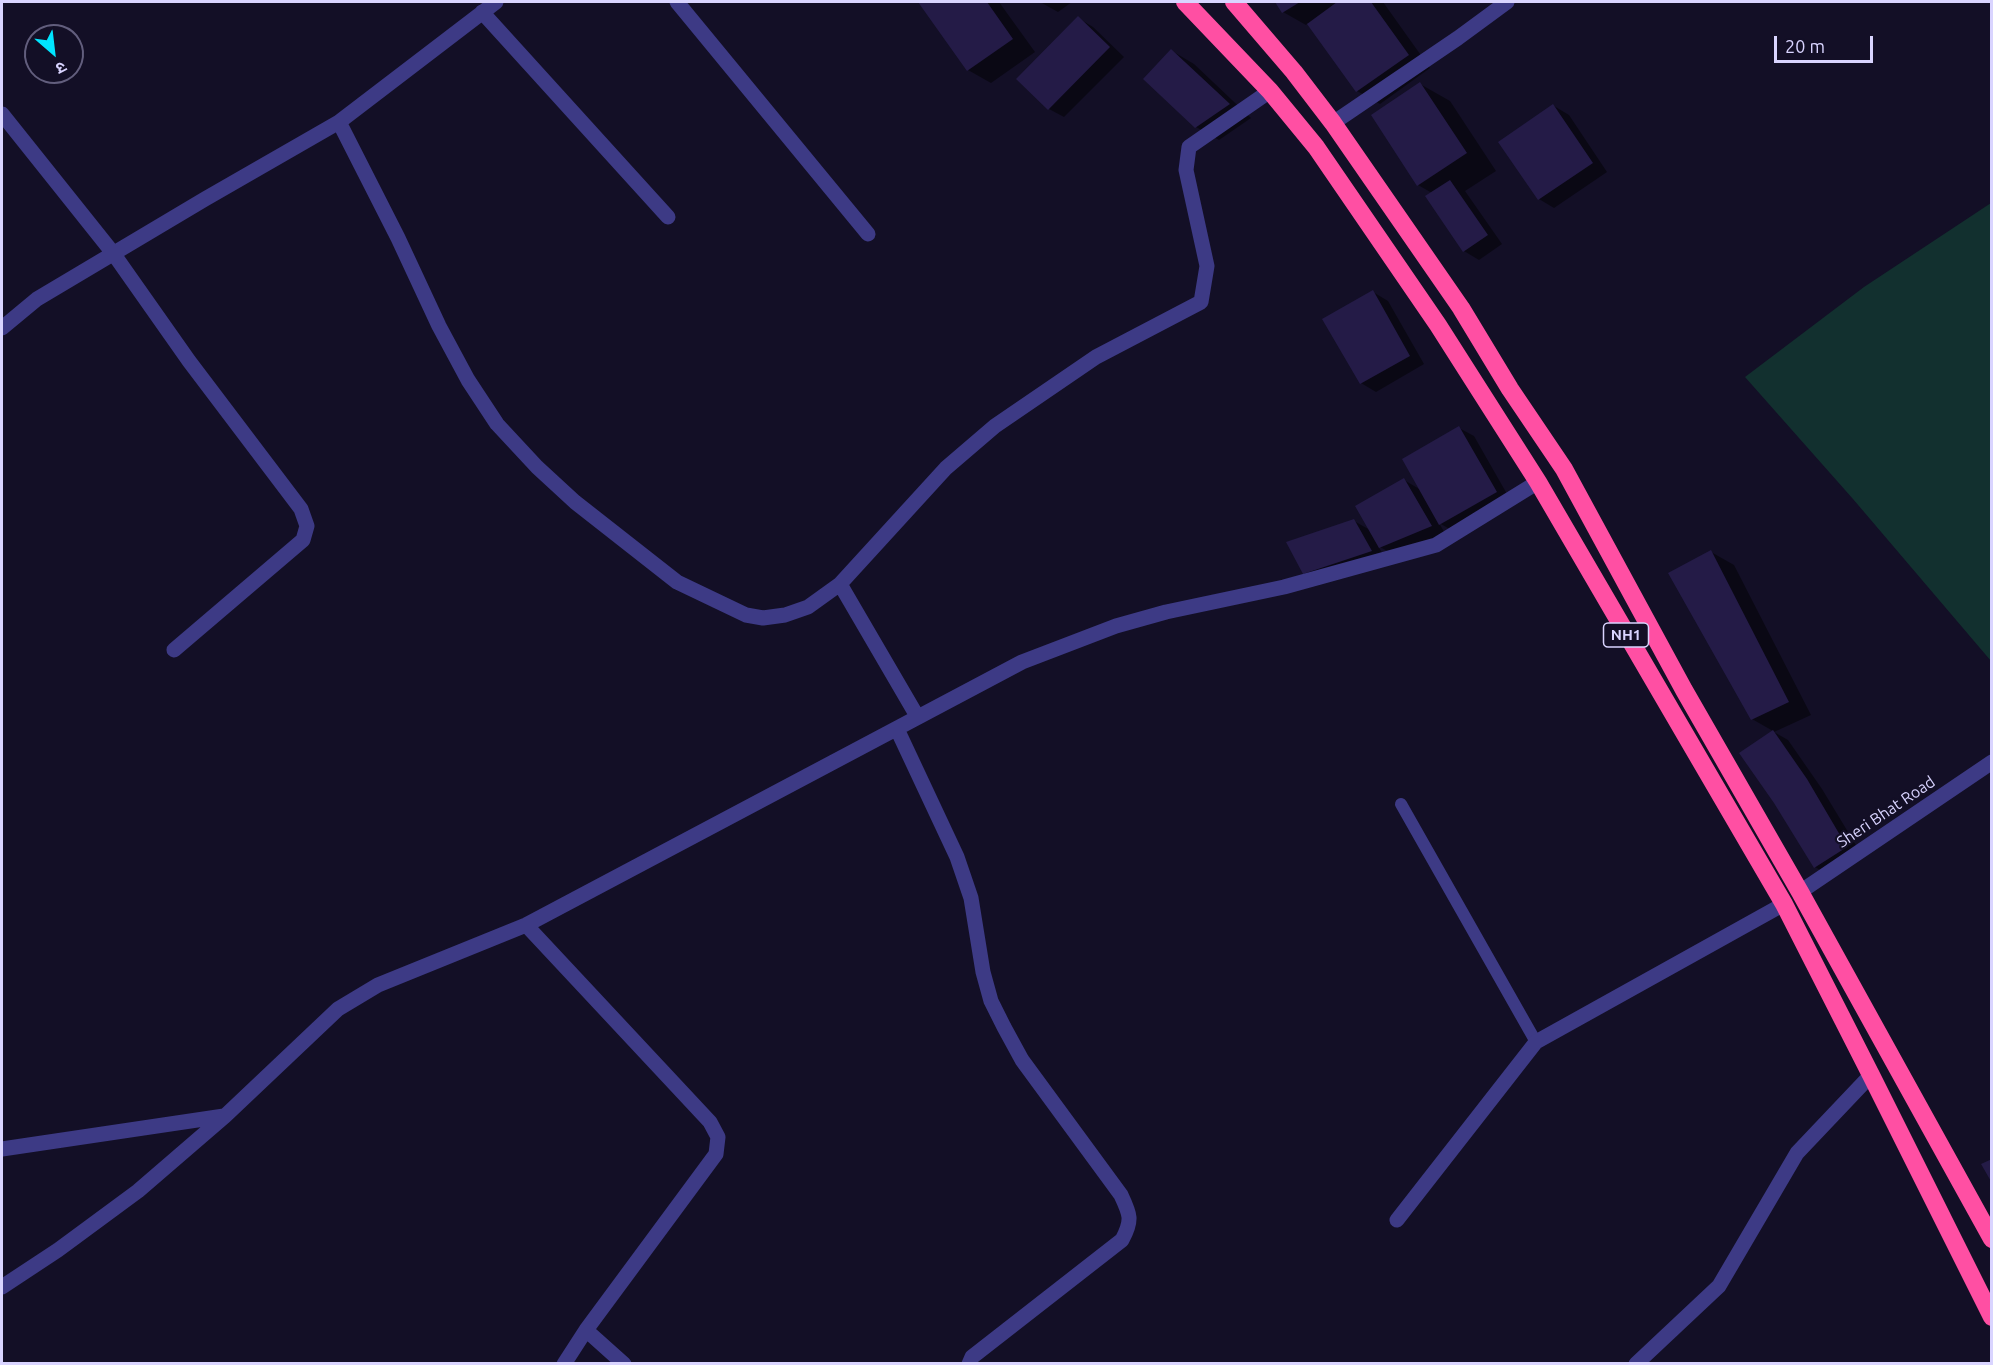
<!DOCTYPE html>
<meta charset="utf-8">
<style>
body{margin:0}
#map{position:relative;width:1993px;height:1365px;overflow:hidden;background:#130f26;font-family:Ubuntu,"Noto Sans Devanagari",sans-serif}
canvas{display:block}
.frame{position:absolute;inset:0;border:3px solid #d9d4ff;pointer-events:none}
.north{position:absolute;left:24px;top:24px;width:60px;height:60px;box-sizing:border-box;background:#130f26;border:2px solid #625e7d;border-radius:50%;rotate:152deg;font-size:16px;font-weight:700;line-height:24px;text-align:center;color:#d9d4ff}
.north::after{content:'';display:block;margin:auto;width:21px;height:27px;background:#00e5ff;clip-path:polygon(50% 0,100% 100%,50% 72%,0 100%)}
.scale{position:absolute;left:1774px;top:36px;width:99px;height:27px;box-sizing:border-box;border:3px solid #d9d4ff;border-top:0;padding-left:8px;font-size:18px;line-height:21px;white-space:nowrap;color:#d9d4ff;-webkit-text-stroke:4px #130f26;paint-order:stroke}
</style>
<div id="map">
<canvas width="1993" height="1365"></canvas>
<div class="frame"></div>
<div class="north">उ</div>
<div class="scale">20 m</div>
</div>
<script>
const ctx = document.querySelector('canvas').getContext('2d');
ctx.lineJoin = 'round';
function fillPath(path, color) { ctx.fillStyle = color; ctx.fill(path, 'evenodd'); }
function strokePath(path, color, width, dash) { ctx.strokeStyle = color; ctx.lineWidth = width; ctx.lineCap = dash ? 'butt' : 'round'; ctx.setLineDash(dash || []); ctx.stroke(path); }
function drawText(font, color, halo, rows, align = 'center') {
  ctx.font = font + ' Ubuntu,sans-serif'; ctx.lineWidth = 4.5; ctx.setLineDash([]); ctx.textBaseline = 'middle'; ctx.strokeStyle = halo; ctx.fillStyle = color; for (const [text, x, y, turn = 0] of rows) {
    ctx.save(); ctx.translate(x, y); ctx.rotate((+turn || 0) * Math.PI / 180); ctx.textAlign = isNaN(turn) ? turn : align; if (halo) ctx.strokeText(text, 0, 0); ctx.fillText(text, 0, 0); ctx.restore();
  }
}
fillPath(new Path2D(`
 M 1991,203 L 1991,661 L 1853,499 L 1745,377 L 1864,287 Z`), '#12302f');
fillPath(new Path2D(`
 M 920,2 L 999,2 L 1035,52 L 991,83 L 968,70 Z
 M 1040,2 L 1072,2 L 1058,12 Z
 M 1277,2 L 1383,2 L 1430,68 L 1380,104 L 1357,91 L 1308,23 L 1306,25 L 1283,12 Z
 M 1078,18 L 1093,27 L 1124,57 L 1064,117 L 1049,109 Z
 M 1172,51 L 1194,64 L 1251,118 L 1219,140 L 1196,127 Z
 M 1420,84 L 1450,101 L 1496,171 L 1465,191 L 1502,244 L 1479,260 L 1464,251 L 1432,193 L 1418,185 Z
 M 1554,106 L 1569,115 L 1607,172 L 1554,208 L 1539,199 Z
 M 1373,292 L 1388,301 L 1424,364 L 1376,392 L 1361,383 Z
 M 1459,428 L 1474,436 L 1511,501 L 1455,532 L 1439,523 L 1446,535 L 1395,555 L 1378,546 L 1386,559 L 1320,582 L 1304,573 L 1354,521 L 1370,530 L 1404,480 L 1421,490 Z
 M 1711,552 L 1734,565 L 1811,715 L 1774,732 L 1788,740 L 1822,789 L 1862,855 L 1830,876 L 1815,867 L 1773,731 L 1752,719 Z`), '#0007');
fillPath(new Path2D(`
 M 918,2 L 987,2 L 1013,39 L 967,71 Z
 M 1275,2 L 1300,2 L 1282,13 Z
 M 1337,2 L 1371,2 L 1409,55 L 1356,92 L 1307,24 Z
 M 1078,16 L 1110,47 L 1048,110 L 1016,79 Z
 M 1171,49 L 1230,104 L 1195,128 L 1143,79 Z
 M 1420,82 L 1467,153 L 1417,186 L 1371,115 Z
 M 1553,104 L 1593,163 L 1538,200 L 1498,142 Z
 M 1450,180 L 1488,235 L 1463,252 L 1425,196 Z
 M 1373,290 L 1410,356 L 1360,384 L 1322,319 Z
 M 1459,426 L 1497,492 L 1439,525 L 1402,459 Z
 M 1404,478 L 1432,526 L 1379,548 L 1355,506 Z
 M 1354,519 L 1372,551 L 1303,574 L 1286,542 Z
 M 1711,550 L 1789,702 L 1751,720 L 1668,573 Z
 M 1773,730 L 1807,779 L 1847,847 L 1814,868 L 1774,803 L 1739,753 Z
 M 1992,1159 L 1992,1183 L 1981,1164 Z`), '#241b47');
strokePath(new Path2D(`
 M 1401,804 L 1536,1042`), '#3d3a85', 12);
strokePath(new Path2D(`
 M 677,2 L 868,234
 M 482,12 L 668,217
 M 2,114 L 113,253 L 189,361 L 301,509 L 307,526 L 303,540 L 174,650
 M 339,122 L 398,238 L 439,326 L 468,380 L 497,424 L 537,467 L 575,502 L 677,582 L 746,615 L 763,618 L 785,615 L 808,607 L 840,584 L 946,468 L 995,426 L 1096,357 L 1201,302 L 1207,266 L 1186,170 L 1189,147 L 1270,91
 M 1333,123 L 1458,38 L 1507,2
 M 2,328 L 37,299 L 205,199 L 339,122 L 496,2
 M 840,584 L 917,716
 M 897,729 L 957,857 L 971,898 L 983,972 L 991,1001 L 1004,1027 L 1022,1060 L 1121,1195 C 1130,1214 1133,1220 1122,1240 L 972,1357 L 969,1364
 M 1800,892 L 1992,762
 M 526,925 L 710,1122 L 718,1137 L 716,1154 L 586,1330 L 564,1364
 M 2,1149 L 224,1116
 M 1397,1220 L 1536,1042 L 1784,904
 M 2,1287 L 58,1250 L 138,1191 L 225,1116 L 338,1009 L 378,985 L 526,925 L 1022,662 L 1116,626 L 1166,612 L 1284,587 L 1436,545 L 1538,482
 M 586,1330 L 624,1364
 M 1636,1364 L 1719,1286 L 1797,1153 L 1871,1075`), '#3d3a85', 15);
strokePath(new Path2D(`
 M 1185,2 L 1270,91 L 1316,147 L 1438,325 L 1538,482 L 1784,904 L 1871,1075 L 1992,1317
 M 1234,2 L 1294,72 L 1333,123 L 1461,308 L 1510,389 L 1564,469 L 1684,690 L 1800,892 L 1992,1239`), '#ff4fa3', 18);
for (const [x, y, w] of [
 [1626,635,45]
]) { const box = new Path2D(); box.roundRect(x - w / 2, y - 12, w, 24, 4.5); ctx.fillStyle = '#130f26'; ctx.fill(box); strokePath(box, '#d9d4ff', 1.5); }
drawText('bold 15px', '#d9d4ff', null, [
 ["NH1",1626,635]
]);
drawText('16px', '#d9d4ff', '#130f26', [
 ["Sheri Bhat Road",1886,812,-34]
]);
</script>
